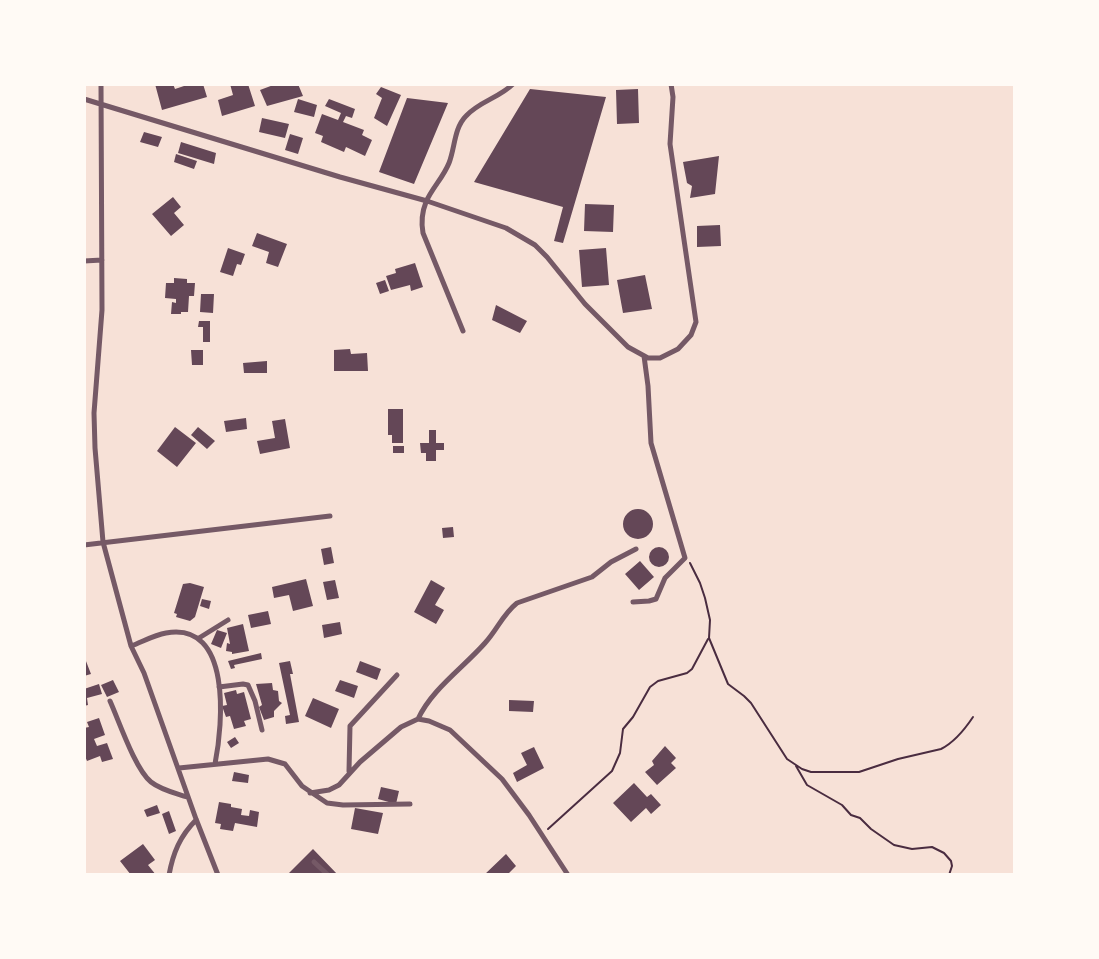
<!DOCTYPE html>
<style>
body{margin:0}
#map{position:relative;width:1099px;height:959px;overflow:hidden;background:#f7e1d7;font-family:"Archivo Narrow",sans-serif}
canvas{display:block}
.frame{position:absolute;inset:0;border:86px solid #fffaf5;pointer-events:none}
</style>
<div id="map">
<canvas width="1099" height="959"></canvas>
<div class="frame"></div>
</div>
<script>
const ctx = document.querySelector('canvas').getContext('2d');
ctx.lineJoin = 'round';
function fillPath(path, color) { ctx.fillStyle = color; ctx.fill(path, 'evenodd'); }
function strokePath(path, color, width, dash) { ctx.strokeStyle = color; ctx.lineWidth = width; ctx.lineCap = dash ? 'butt' : 'round'; ctx.setLineDash(dash || []); ctx.stroke(path); }
fillPath(new Path2D(`
 M 155,84 L 173,84 L 175,89 L 184,86 L 183,84 L 203,84 L 207,97 L 162,110 Z
 M 230,84 L 248,84 L 255,106 L 222,116 L 218,100 L 233,95 Z
 M 276,84 L 298,84 L 303,96 L 267,106 L 260,90 Z
 M 381,87 L 401,95 L 387,126 L 374,118 L 382,98 L 376,94 Z
 M 530,89 L 606,97 L 563,243 L 554,241 L 563,207 L 474,182 Z
 M 638,89 L 639,123 L 617,124 L 616,90 Z
 M 407,98 L 448,103 L 414,184 L 379,172 Z
 M 298,99 L 317,105 L 314,117 L 294,112 Z
 M 329,99 L 355,109 L 352,118 L 346,116 L 343,122 L 364,130 L 362,135 L 372,140 L 365,156 L 346,147 L 344,152 L 321,142 L 323,136 L 315,133 L 322,114 L 338,120 L 341,113 L 325,106 Z
 M 262,118 L 289,124 L 285,138 L 259,132 Z
 M 144,132 L 162,137 L 158,147 L 140,142 Z
 M 290,134 L 303,138 L 298,154 L 285,150 Z
 M 181,142 L 216,153 L 214,164 L 178,153 Z
 M 176,154 L 197,161 L 194,169 L 174,162 Z
 M 719,156 L 715,194 L 690,198 L 692,186 L 687,183 L 683,162 Z
 M 173,197 L 181,207 L 174,213 L 184,225 L 171,236 L 152,214 Z
 M 585,204 L 614,205 L 613,232 L 584,231 Z
 M 720,225 L 721,246 L 697,247 L 697,226 Z
 M 257,233 L 287,244 L 278,267 L 266,263 L 269,252 L 252,246 Z
 M 228,248 L 245,254 L 241,265 L 237,264 L 233,276 L 220,272 Z
 M 606,248 L 609,285 L 582,287 L 579,250 Z
 M 415,263 L 423,287 L 411,291 L 410,285 L 391,290 L 386,276 L 396,273 L 395,269 Z
 M 645,275 L 652,309 L 623,313 L 617,280 Z
 M 174,278 L 187,279 L 187,283 L 195,283 L 194,296 L 189,296 L 188,312 L 181,312 L 181,314 L 171,314 L 172,302 L 176,303 L 176,299 L 165,298 L 166,283 L 174,283 Z
 M 385,280 L 389,291 L 380,294 L 376,283 Z
 M 201,294 L 214,294 L 213,313 L 200,312 Z
 M 496,305 L 527,321 L 520,333 L 492,320 Z
 M 199,321 L 210,321 L 210,342 L 203,342 L 203,327 L 198,327 Z
 M 350,349 L 351,354 L 367,353 L 368,371 L 334,371 L 334,350 Z
 M 191,350 L 203,350 L 203,365 L 192,365 Z
 M 267,361 L 267,373 L 244,373 L 243,363 Z
 M 388,409 L 403,409 L 403,443 L 392,443 L 392,435 L 388,435 Z
 M 246,418 L 247,429 L 226,432 L 224,421 Z
 M 285,419 L 290,448 L 260,454 L 257,441 L 275,438 L 272,421 Z
 M 175,427 L 196,443 L 177,467 L 157,451 Z
 M 198,427 L 215,441 L 207,449 L 191,435 Z
 M 429,430 L 436,430 L 436,443 L 444,443 L 444,450 L 436,450 L 436,461 L 426,461 L 426,453 L 421,453 L 420,443 L 429,443 Z
 M 393,446 L 404,446 L 404,453 L 393,453 Z
 M623 524a15 15 0 1 1 30 0a15 15 0 1 1-30 0Z
 M 453,527 L 454,537 L 443,538 L 442,528 Z
 M 331,547 L 334,563 L 324,565 L 321,549 Z
 M649 557a10 10 0 1 1 20 0a10 10 0 1 1-20 0Z
 M 640,561 L 654,577 L 639,590 L 625,574 Z
 M 306,579 L 313,606 L 293,611 L 289,595 L 274,598 L 272,587 Z
 M 335,580 L 339,598 L 327,600 L 323,582 Z
 M 431,580 L 445,588 L 435,605 L 444,610 L 436,624 L 414,612 Z
 M 190,583 L 204,587 L 195,617 L 190,621 L 176,617 L 177,614 L 174,613 L 183,584 Z
 M 202,599 L 211,601 L 209,609 L 200,606 Z
 M 268,611 L 271,624 L 251,628 L 248,615 Z
 M 340,622 L 342,634 L 324,638 L 322,625 Z
 M 243,624 L 249,651 L 232,654 L 232,652 L 226,651 L 227,643 L 230,644 L 227,628 Z
 M 217,630 L 227,633 L 221,648 L 211,644 Z
 M 261,653 L 262,659 L 234,665 L 235,668 L 231,669 L 228,661 Z
 M 84,656 L 91,674 L 84,676 Z
 M 290,661 L 293,674 L 290,674 L 299,722 L 286,724 L 285,716 L 290,715 L 279,663 Z
 M 360,661 L 381,669 L 377,680 L 356,672 Z
 M 113,680 L 119,692 L 107,697 L 101,685 Z
 M 340,680 L 358,686 L 354,698 L 335,691 Z
 M 272,683 L 273,690 L 278,691 L 279,701 L 282,703 L 274,711 L 274,717 L 264,720 L 259,707 L 262,705 L 256,684 Z
 M 99,684 L 102,694 L 87,698 L 88,705 L 84,706 L 84,689 Z
 M 236,690 L 237,694 L 244,692 L 251,719 L 244,721 L 246,726 L 234,729 L 230,716 L 226,717 L 222,706 L 227,705 L 224,693 Z
 M 313,698 L 339,709 L 331,728 L 305,716 Z
 M 509,700 L 534,701 L 533,712 L 509,711 Z
 M 99,718 L 105,735 L 94,739 L 97,746 L 107,743 L 113,759 L 102,762 L 100,756 L 87,761 L 84,754 L 84,728 L 89,727 L 87,722 Z
 M 235,737 L 239,743 L 231,748 L 227,742 Z
 M 665,746 L 676,758 L 671,763 L 676,768 L 657,785 L 645,772 L 654,765 L 652,761 Z
 M 534,747 L 544,768 L 517,782 L 513,773 L 527,765 L 521,753 Z
 M 234,772 L 249,775 L 248,783 L 232,781 Z
 M 634,783 L 647,797 L 651,794 L 661,805 L 651,814 L 646,808 L 631,822 L 613,803 Z
 M 381,787 L 399,791 L 396,804 L 378,799 Z
 M 219,802 L 231,804 L 231,807 L 242,809 L 241,815 L 249,816 L 250,810 L 259,812 L 257,827 L 235,823 L 233,831 L 220,829 L 221,824 L 215,823 Z
 M 157,805 L 160,813 L 147,817 L 144,810 Z
 M 355,808 L 383,813 L 378,834 L 351,829 Z
 M 169,811 L 176,831 L 169,834 L 162,814 Z
 M 143,844 L 155,860 L 148,865 L 156,875 L 131,875 L 120,861 Z
 M 313,849 L 338,875 L 287,875 Z
 M 506,854 L 516,866 L 507,875 L 484,875 Z`), '#644757');
strokePath(new Path2D(`
 M 690,563 L 700,583 L 705,598 L 710,620 L 709,638 L 728,684 L 744,696 L 751,703 L 787,759 L 802,769 L 811,772 L 859,772 L 898,759 L 941,749 C 955,742 965,729 973,717
 M 796,766 L 807,785 L 842,805 L 851,815 L 860,818 L 871,829 L 894,845 L 912,849 L 932,847 L 944,853 L 951,861 L 952,866 L 949,875
 M 548,829 L 612,771 L 620,753 L 623,729 L 633,717 L 650,687 L 658,681 L 687,673 L 692,669 L 708,639`), '#4a2c40', 2);
strokePath(new Path2D(`
 M 101,84 L 102,310 L 94,413 L 95,448 L 103,542 L 131,646 L 144,673 L 196,819 L 218,875
 M 84,99 L 340,177 L 427,201 L 506,228 L 535,245 L 547,257 L 585,304 L 628,347 L 648,358 L 660,358 L 678,349 L 691,335 L 696,322 L 670,144 L 673,97 L 671,84
 M 84,261 L 102,260
 M 463,331 L 423,233 C 421,222 422,212 426,202 C 432,188 443,178 449,163 C 455,148 454,128 466,116 C 480,101 499,98 513,84
 M 84,545 L 330,516
 M 633,602 L 649,601 L 656,599 L 665,578 L 685,558 L 651,443 L 648,386 L 644,356
 M 199,638 L 228,620
 M 131,646 C 142,642 154,635 166,633 C 232,621 223,724 215,764
 M 219,687 L 243,684 L 248,685 L 255,701 L 262,730
 M 110,701 C 119,721 135,769 151,782 C 161,790 175,793 187,797
 M 418,719 C 432,689 463,668 485,643 C 497,630 503,614 517,603 L 592,577 L 611,562 L 636,549
 M 179,768 L 268,759 L 285,764 L 302,786 L 327,803 L 343,805 L 410,804
 M 349,771 L 350,726 L 397,675
 M 310,793 L 329,790 L 339,785 L 360,762 L 401,727 L 418,719 L 429,721 L 450,730 L 502,779 L 529,815 L 568,875
 M 314,862 L 328,875
 M 169,875 C 173,853 180,836 196,820`), '#755966', 5);
</script>
